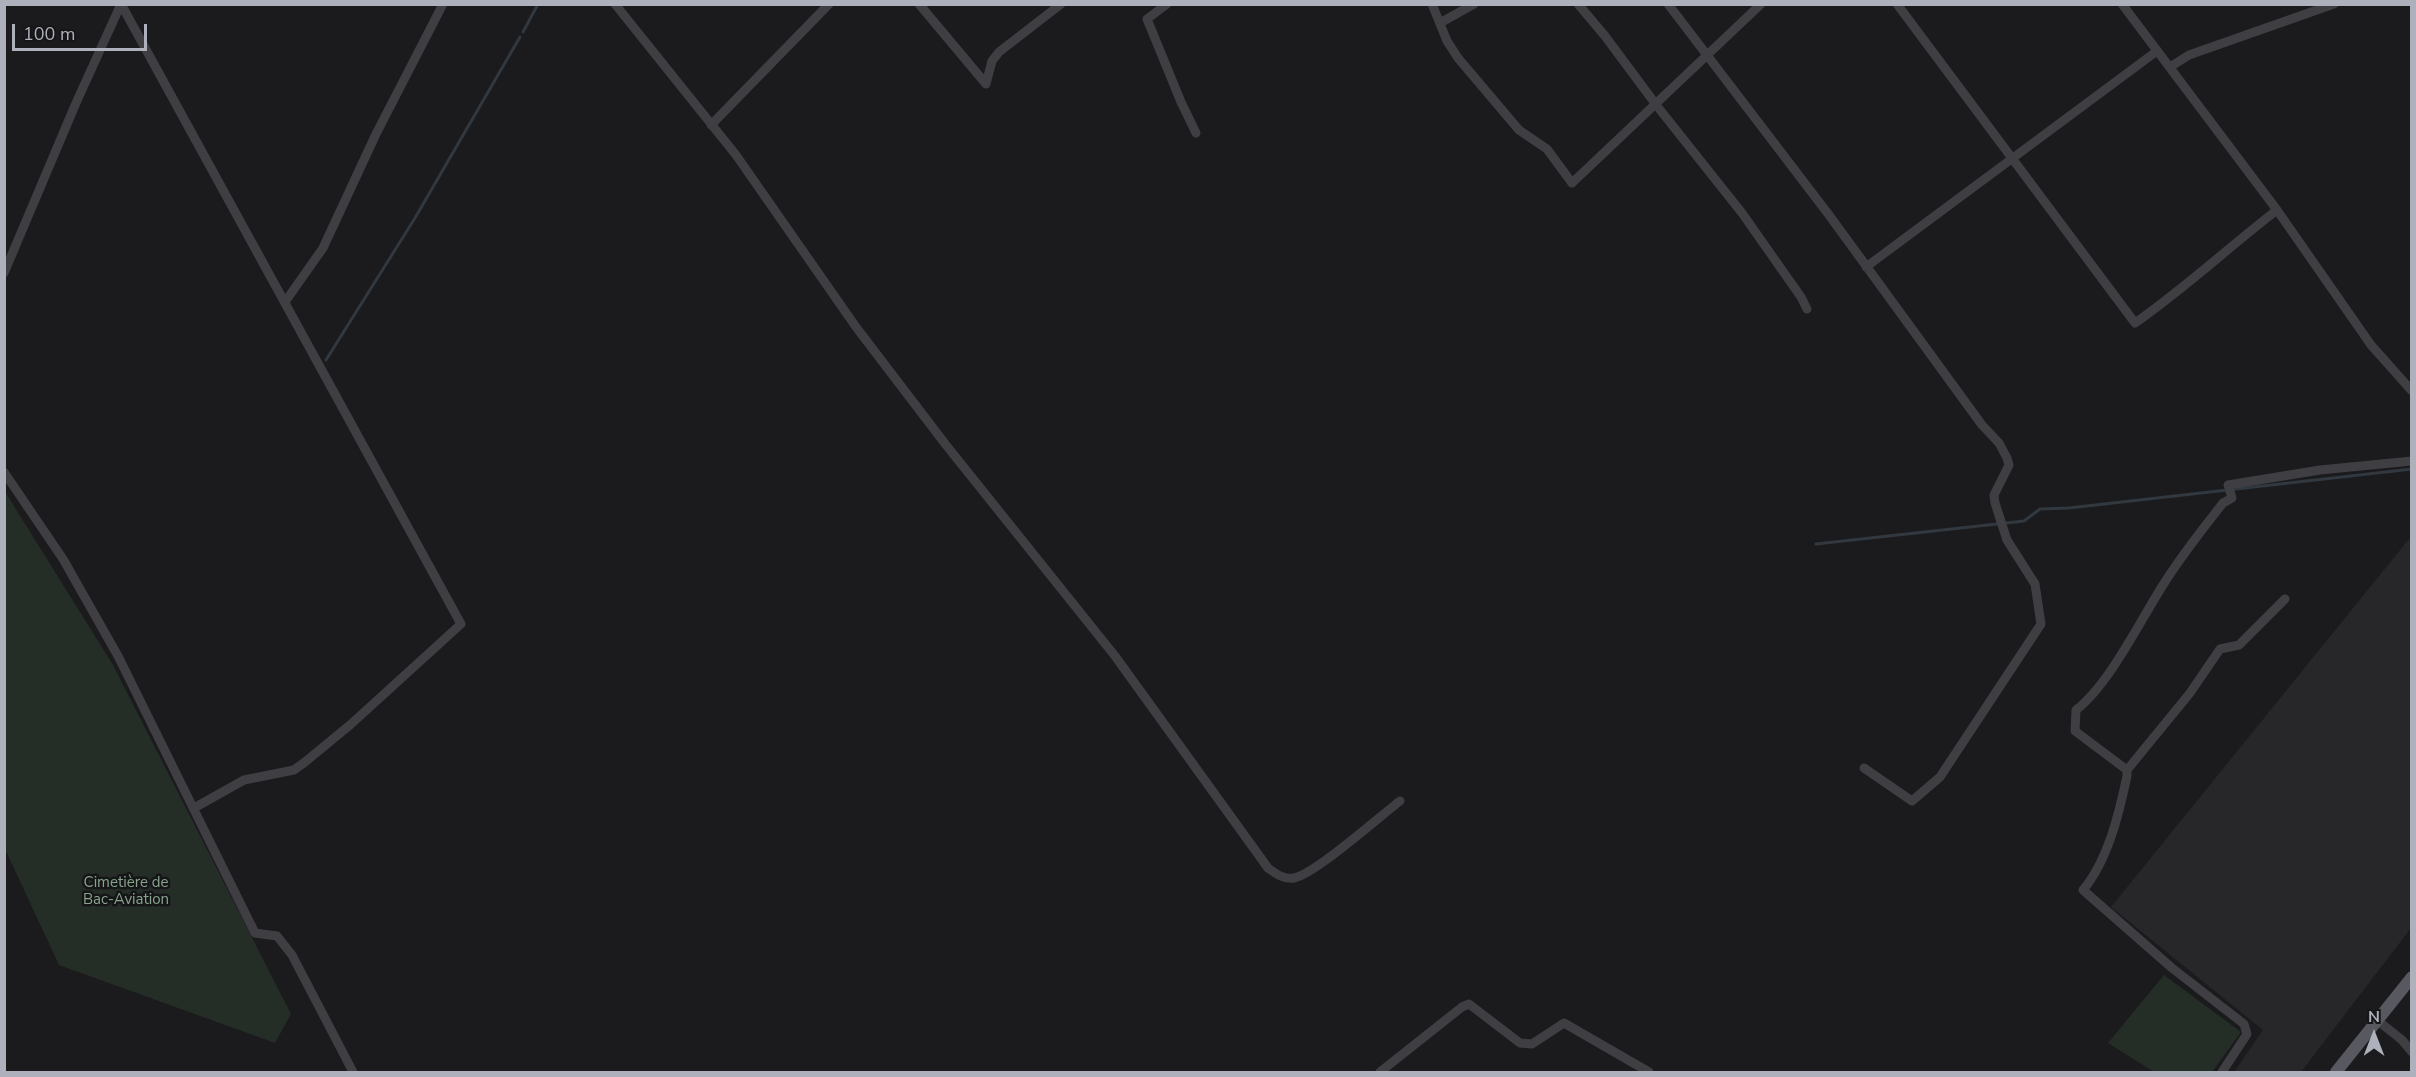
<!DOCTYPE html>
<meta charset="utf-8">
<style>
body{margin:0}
#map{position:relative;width:2416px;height:1077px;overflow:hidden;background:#1b1b1d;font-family:"Nunito Sans",sans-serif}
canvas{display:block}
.frame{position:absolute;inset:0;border:6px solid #aeb0bb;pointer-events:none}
.north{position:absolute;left:2344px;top:1005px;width:60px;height:60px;-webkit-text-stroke:4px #161618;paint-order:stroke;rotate:0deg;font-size:16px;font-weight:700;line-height:24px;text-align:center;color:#aeb0bb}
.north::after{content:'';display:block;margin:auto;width:21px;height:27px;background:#aeb0bb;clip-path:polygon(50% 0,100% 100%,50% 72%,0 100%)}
.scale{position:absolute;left:12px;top:24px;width:135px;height:27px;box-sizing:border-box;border:3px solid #aeb0bb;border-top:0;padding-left:8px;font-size:18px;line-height:21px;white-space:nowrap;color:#aeb0bb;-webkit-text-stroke:4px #161618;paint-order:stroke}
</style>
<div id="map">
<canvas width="2416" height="1077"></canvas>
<div class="frame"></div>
<div class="north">N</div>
<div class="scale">100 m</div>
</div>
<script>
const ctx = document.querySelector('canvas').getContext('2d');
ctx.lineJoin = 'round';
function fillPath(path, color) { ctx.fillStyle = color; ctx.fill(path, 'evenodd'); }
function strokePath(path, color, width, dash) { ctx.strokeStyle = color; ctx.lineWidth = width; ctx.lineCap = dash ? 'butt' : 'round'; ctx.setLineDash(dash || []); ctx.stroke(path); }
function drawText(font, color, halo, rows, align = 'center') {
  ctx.font = font + ' "Nunito Sans",sans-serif'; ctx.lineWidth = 5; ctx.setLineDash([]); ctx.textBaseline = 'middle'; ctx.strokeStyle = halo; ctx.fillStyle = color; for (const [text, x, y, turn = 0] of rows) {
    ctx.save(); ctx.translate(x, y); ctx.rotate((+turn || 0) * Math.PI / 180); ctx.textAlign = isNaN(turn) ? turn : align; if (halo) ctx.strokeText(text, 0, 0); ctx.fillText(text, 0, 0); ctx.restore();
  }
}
fillPath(new Path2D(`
 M 2409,539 L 2412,541 L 2411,928 L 2301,1072 L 2234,1072 L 2263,1030 L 2111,907 Z`), '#27272a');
fillPath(new Path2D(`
 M 4,490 L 113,665 L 291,1014 L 275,1043 L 59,965 L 5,849 Z
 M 2164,975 L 2241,1032 L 2212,1072 L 2154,1072 L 2108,1043 Z`), '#252d27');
strokePath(new Path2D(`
 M 523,32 L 538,4
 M 326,360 L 415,218 L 520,37
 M 1816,544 L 2024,521 L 2040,509 L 2069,508 L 2412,469`), '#313840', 3);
strokePath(new Path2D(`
 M 121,4 L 461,624 L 350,725 L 305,762 L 294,770 L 244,780 L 194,808
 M 615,4 L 736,155 L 856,327 L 946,445 L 1115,656 L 1268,868 C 1275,873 1284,880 1294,878 C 1315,874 1379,817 1400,801
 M 919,4 L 986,84
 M 1167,4 L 1147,19 L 1181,102 L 1196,133
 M 1432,4 L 1447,41 L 1458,58 L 1519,130 L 1547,149 L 1572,183 L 1761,4
 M 1578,4 L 1605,36 L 1657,106 L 1742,213 L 1801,297 L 1807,309
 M 1668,4 L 1829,215 L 1982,425 L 1999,443 L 2007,458 L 2009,465 L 1994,495 L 1995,503 L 2007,540 L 2035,584 L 2041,624 L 1940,777 L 1912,801 L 1864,768
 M 1897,4 L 2135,323 C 2185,288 2229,247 2277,210
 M 2122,4 L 2277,210 L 2371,345 L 2412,391
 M 1440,23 L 1474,4
 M 2170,67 L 2189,55 L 2334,4
 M 986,84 L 992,61 L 999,52 L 1061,4
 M 711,125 L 829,4
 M 1866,267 L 2157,51
 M 4,273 L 76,103 L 121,4
 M 285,302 L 323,248 L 376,134 L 443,4
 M 4,472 L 63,559 L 118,656 L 255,933 L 277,936 L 292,955 L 353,1072
 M 2127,770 L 2190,693 L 2220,649 L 2239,645 L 2285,599
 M 2377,1020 L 2402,1040 L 2412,1052
 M 1380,1072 L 1462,1007 L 1469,1004 L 1520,1043 L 1532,1044 L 1564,1023 L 1649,1072
 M 2222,1072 L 2247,1034 L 2244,1024 L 2172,968 L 2083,890 C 2108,860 2119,814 2127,776 L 2127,770 L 2075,731 L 2076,710 C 2109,685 2140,621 2163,585 C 2181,556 2202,530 2223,503 L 2232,498 L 2228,485 L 2320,470 L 2412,461`), '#3e3e43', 9);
strokePath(new Path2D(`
 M 2336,1072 L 2412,977`), '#585960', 12);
drawText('15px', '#87a48c', '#161618', [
 ["Cimetière de",126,883],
 ["Bac-Aviation",126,900]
]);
</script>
